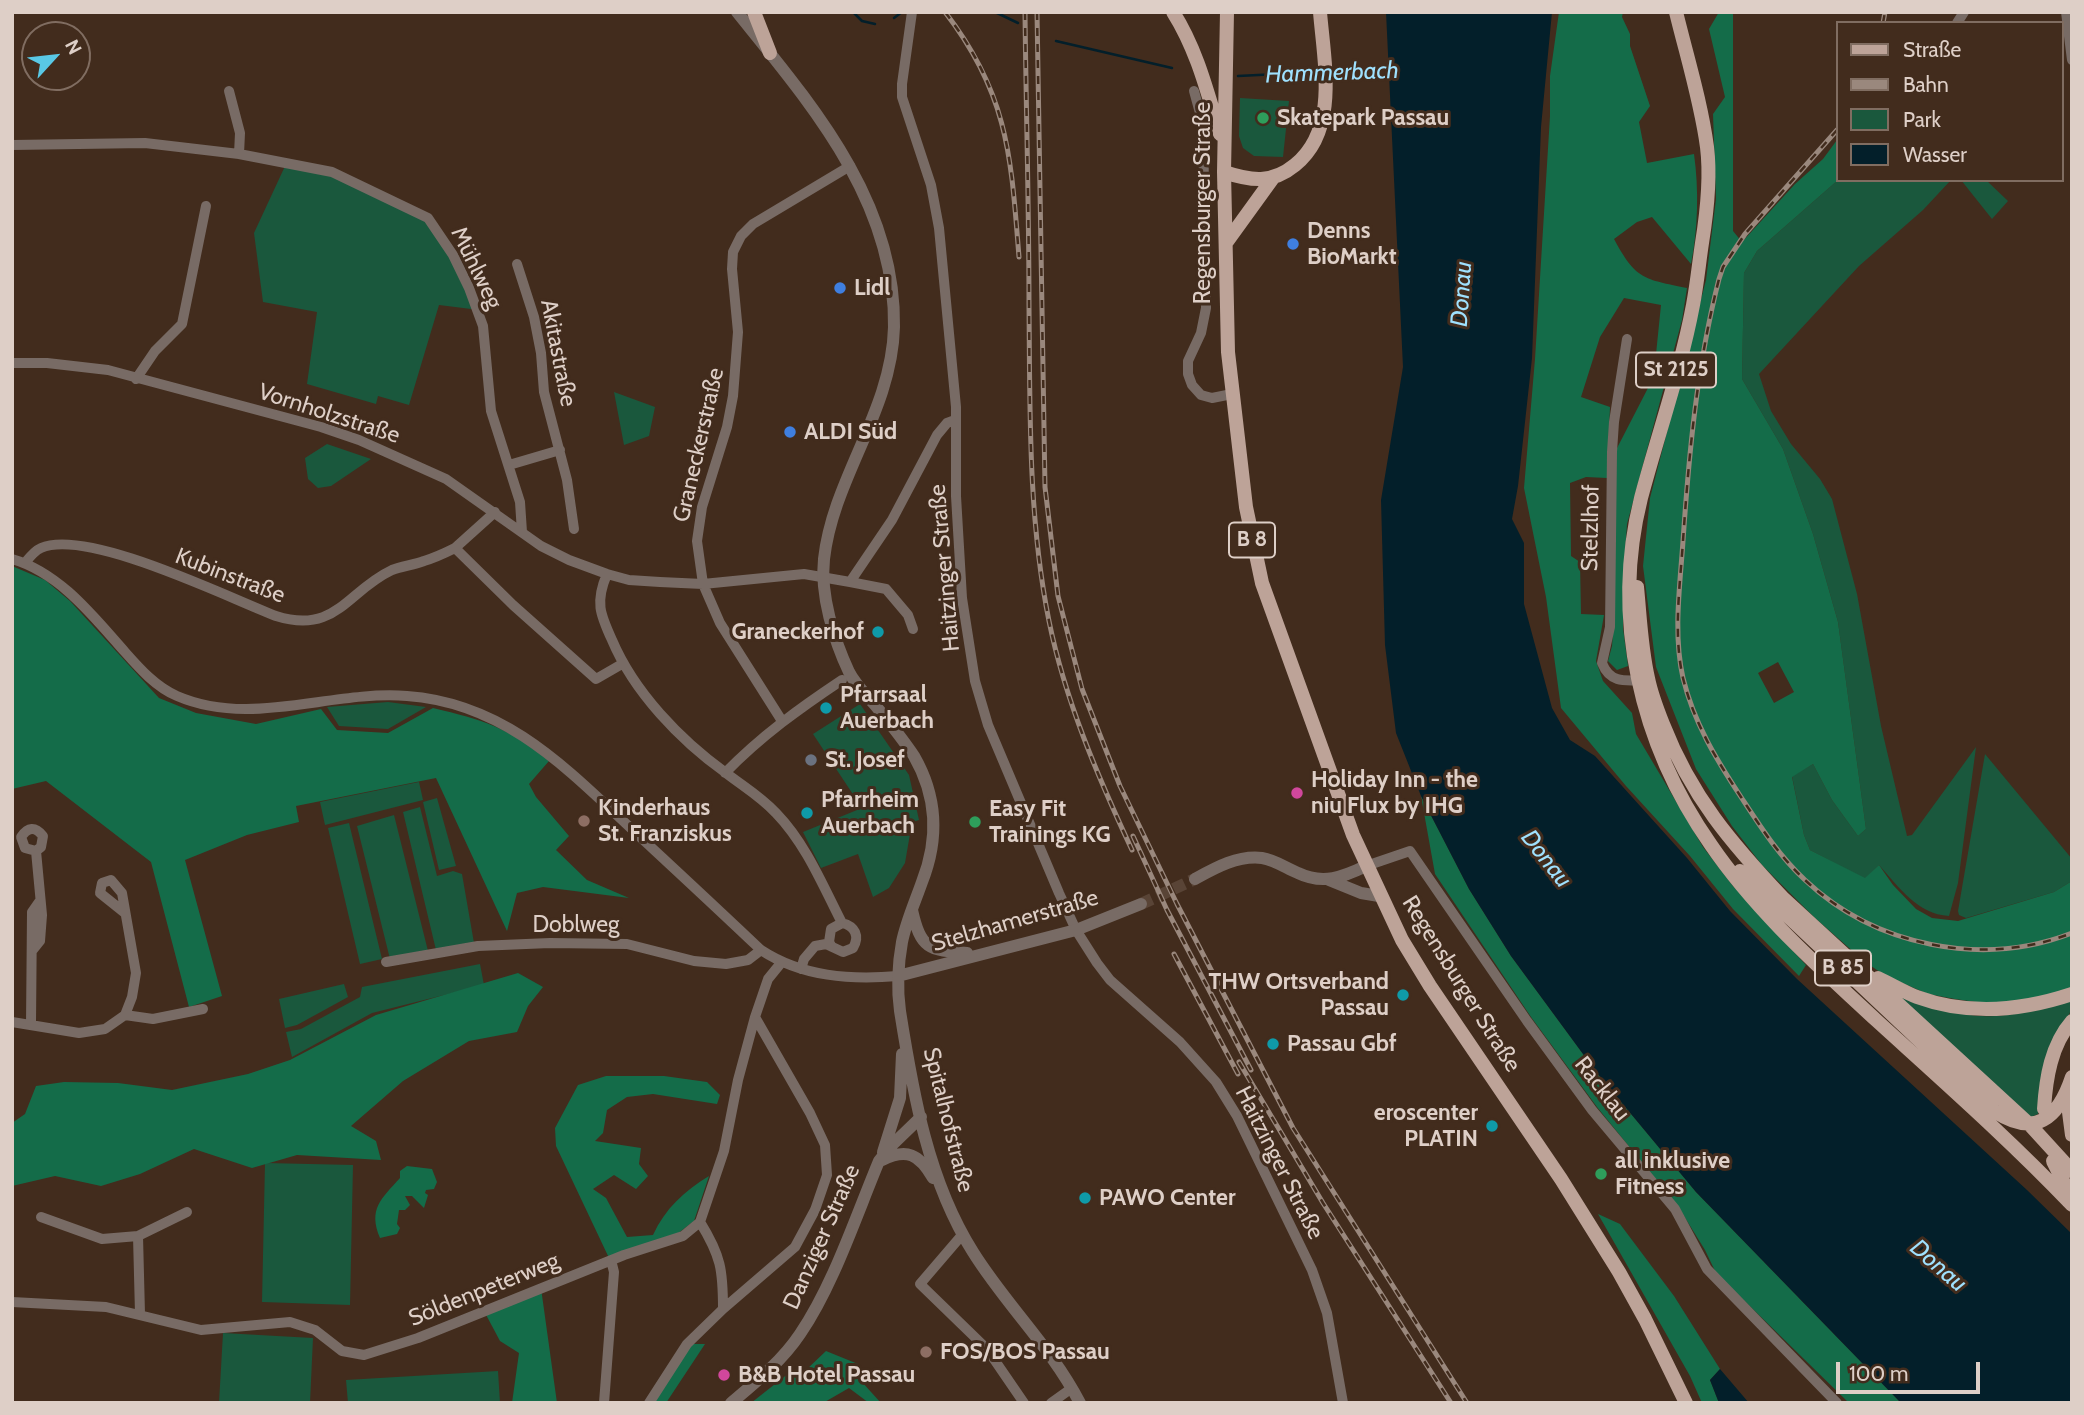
<!DOCTYPE html>
<meta charset="utf-8">
<style>
body{margin:0}
#map{position:relative;width:2084px;height:1415px;overflow:hidden;background:#422c1d;font-family:Cabin,sans-serif}
canvas{display:block}
.frame{position:absolute;inset:0;border:14px solid #decfc7;pointer-events:none}
.legend{position:absolute;left:1836px;top:21px;width:228px;height:161px;box-sizing:border-box;background:#422c1d;border:2px solid #806d61;margin:0;padding:9px 12px;list-style:none;font-size:21px;color:#decfc7}
.legend li{display:flex;align-items:center;gap:14px;height:35px}
.legend b{width:35px;border:2px solid #806d61}
.north{position:absolute;left:21px;top:21px;width:70px;height:70px;box-sizing:border-box;background:#422c1d;border:2px solid #806d61;border-radius:50%;rotate:63deg;font-size:19px;font-weight:700;line-height:28px;text-align:center;color:#decfc7}
.north::after{content:'';display:block;margin:auto;width:24px;height:32px;background:#59c8e5;clip-path:polygon(50% 0,100% 100%,50% 72%,0 100%)}
.scale{position:absolute;left:1836px;top:1362px;width:144px;height:32px;box-sizing:border-box;border:4px solid #decfc7;border-top:0;padding-left:9px;font-size:21px;line-height:24px;white-space:nowrap;color:#decfc7;-webkit-text-stroke:5px #422c1d;paint-order:stroke}
</style>
<div id="map">
<canvas width="2084" height="1415"></canvas>
<div class="frame"></div>
<ul class="legend">
<li><b style="height:9px;background:#bda398"></b>Straße</li>
<li><b style="height:9px;background:#9a887d"></b>Bahn</li>
<li><b style="height:19px;background:#1a583d"></b>Park</li>
<li><b style="height:19px;background:#031f2a"></b>Wasser</li>
</ul>
<div class="north">N</div>
<div class="scale">100 m</div>
</div>
<script>
const ctx = document.querySelector('canvas').getContext('2d');
ctx.lineJoin = 'round';
function fillPath(path, color) { ctx.fillStyle = color; ctx.fill(path, 'evenodd'); }
function strokePath(path, color, width, dash) { ctx.strokeStyle = color; ctx.lineWidth = width; ctx.lineCap = dash ? 'butt' : 'round'; ctx.setLineDash(dash || []); ctx.stroke(path); }
function drawText(font, color, halo, rows, align = 'center') {
  ctx.font = font + ' Cabin,sans-serif'; ctx.lineWidth = 6; ctx.setLineDash([]); ctx.textBaseline = 'middle'; ctx.strokeStyle = halo; ctx.fillStyle = color; for (const [text, x, y, turn = 0] of rows) {
    ctx.save(); ctx.translate(x, y); ctx.rotate((+turn || 0) * Math.PI / 180); ctx.textAlign = isNaN(turn) ? turn : align; if (halo) ctx.strokeText(text, 0, 0); ctx.fillText(text, 0, 0); ctx.restore();
  }
}
fillPath(new Path2D(`
 M 1240,98 L 1289,101 L 1283,157 L 1254,156 L 1243,148 L 1239,136 Z
 M 286,164 L 330,172 L 428,219 L 479,310 L 439,305 L 409,405 L 378,396 L 376,404 L 307,384 L 317,312 L 263,302 L 254,233 Z
 M 1838,180 L 1951,180 L 1923,210 L 1859,266 L 1759,374 L 1771,411 L 1791,444 L 1820,479 L 1832,499 L 1857,594 L 1881,726 L 1907,836 L 1912,835 L 1976,747 L 1958,883 L 1949,916 C 1917,914 1899,887 1879,865 L 1865,879 L 1810,850 L 1804,835 L 1792,776 L 1813,764 L 1832,800 L 1858,836 L 1866,829 L 1838,622 L 1813,534 L 1783,449 L 1742,379 L 1744,273 L 1757,251 Z
 M 1961,180 L 1986,180 L 2008,201 L 1992,219 Z
 M 614,392 L 655,407 L 649,436 L 624,445 Z
 M 327,444 L 371,459 L 331,486 L 318,488 L 308,479 L 305,458 Z
 M 388,702 L 426,707 L 388,729 L 339,726 L 327,707 Z
 M 860,704 L 909,775 L 919,820 L 897,827 L 901,836 L 910,834 L 905,863 L 889,888 L 873,897 L 858,854 L 821,868 L 803,832 L 862,808 L 813,734 Z
 M 1985,754 L 2072,859 L 2072,881 L 2054,892 L 1966,918 L 1959,915 L 1958,911 Z
 M 419,782 L 423,800 L 325,825 L 320,802 Z
 M 437,798 L 456,866 L 439,870 L 423,802 Z
 M 420,807 L 437,876 L 453,871 L 462,874 L 474,943 L 436,950 L 403,812 Z
 M 394,815 L 428,951 L 390,959 L 357,826 Z
 M 349,823 L 382,959 L 360,964 L 328,828 Z
 M 480,964 L 484,985 L 372,1013 L 292,1057 L 286,1032 L 301,1029 L 360,997 L 362,987 Z
 M 344,984 L 348,997 L 297,1025 L 285,1028 L 279,999 Z
 M 1889,989 C 1918,998 1951,1015 1982,1016 C 2013,1018 2042,1007 2072,999 C 2072,1019 2062,1022 2055,1039 C 2045,1064 2040,1087 2038,1114 L 2029,1118 Z
 M 265,1163 L 353,1165 L 350,1305 L 262,1302 Z
 M 223,1333 L 313,1338 L 310,1403 L 219,1403 Z
 M 498,1371 L 500,1403 L 348,1403 L 346,1380 Z`), '#1a583d');
fillPath(new Path2D(`
 M 1559,12 L 1623,12 L 1622,17 L 1630,34 L 1630,46 L 1650,106 L 1639,122 L 1647,163 L 1694,154 C 1699,190 1698,228 1691,264 L 1652,217 L 1637,222 L 1614,239 C 1636,280 1644,279 1687,288 L 1682,320 L 1627,524 L 1624,568 L 1623,628 L 1628,666 L 1617,670 L 1608,661 L 1612,646 L 1613,633 L 1615,452 L 1648,388 L 1655,364 L 1661,305 L 1624,298 L 1600,337 L 1581,397 L 1610,407 L 1607,478 L 1586,477 L 1570,483 L 1571,556 L 1580,562 L 1581,614 L 1604,615 L 1596,661 L 1603,681 L 1632,713 L 1636,734 L 1703,847 L 1733,886 L 1806,965 L 1799,976 L 1733,909 L 1690,856 L 1626,786 L 1561,708 L 1546,597 L 1524,488 L 1535,359 L 1550,116 L 1550,76 Z
 M 1719,12 L 1733,12 L 1733,231 L 1742,242 L 1795,184 L 1823,159 L 1837,140 L 1838,180 L 1757,251 L 1744,273 L 1742,379 L 1783,449 L 1813,534 L 1838,622 L 1866,829 L 1858,836 L 1832,800 L 1813,764 L 1792,777 L 1804,835 L 1810,850 L 1865,878 L 1879,865 L 1893,885 L 1916,909 L 1932,918 L 1958,921 L 2054,892 L 2072,881 L 2072,989 L 2026,1003 L 1990,1004 L 1955,999 L 1928,994 L 1886,976 L 1865,962 L 1815,918 L 1762,865 L 1732,826 L 1696,769 L 1656,667 L 1643,566 L 1650,498 L 1706,280 L 1716,199 L 1713,114 L 1725,97 L 1709,29 ZM 1778,662 L 1794,692 L 1774,703 L 1758,673 Z
 M 12,566 L 45,580 L 70,601 L 159,698 L 196,713 L 256,724 L 321,709 L 337,730 L 388,733 L 433,708 C 483,720 508,727 549,761 L 529,784 L 536,797 L 569,836 L 556,850 L 587,880 L 629,898 L 543,887 L 517,893 L 507,931 L 436,778 L 296,806 L 299,822 L 247,835 L 185,860 L 222,996 L 189,1007 L 151,862 L 46,781 L 12,789 Z
 M 1421,796 L 1469,889 L 1511,956 L 1597,1073 L 1696,1192 L 1901,1403 L 1849,1403 L 1716,1273 L 1705,1250 L 1679,1208 L 1597,1107 L 1531,1017 L 1435,874 Z
 M 518,973 L 543,987 L 528,1006 L 517,1032 L 469,1041 L 403,1081 L 351,1126 L 376,1141 L 381,1160 L 297,1155 L 252,1168 L 194,1149 L 140,1174 L 101,1186 L 55,1176 L 12,1186 L 12,1123 L 25,1114 L 36,1086 L 64,1082 L 118,1083 L 172,1090 L 248,1074 L 290,1060 L 376,1015 Z
 M 606,1076 L 664,1076 L 707,1082 L 720,1095 L 717,1104 L 653,1094 L 627,1097 L 607,1110 L 603,1133 L 595,1141 L 641,1148 L 639,1164 L 648,1176 L 636,1189 L 614,1175 L 593,1189 L 606,1198 L 627,1237 L 653,1235 C 665,1209 684,1191 709,1176 L 694,1221 L 677,1234 L 609,1258 L 556,1146 L 555,1128 L 578,1085 Z
 M 407,1166 L 432,1169 L 437,1182 L 434,1189 L 426,1190 L 425,1193 L 428,1195 L 424,1208 L 412,1196 L 405,1196 L 410,1205 L 405,1210 L 399,1210 L 397,1224 L 400,1228 L 397,1234 L 380,1238 C 368,1209 381,1199 400,1178 L 400,1171 Z
 M 1598,1214 L 1620,1224 L 1674,1296 L 1720,1369 L 1710,1380 L 1719,1403 L 1702,1403 L 1690,1376 Z
 M 541,1288 L 557,1403 L 512,1403 L 519,1353 L 500,1341 L 484,1311 Z
 M 687,1344 L 705,1344 L 666,1403 L 649,1403 Z
 M 826,1351 L 858,1364 L 852,1371 L 881,1403 L 869,1403 L 849,1388 L 823,1403 L 751,1403 L 789,1373 L 806,1370 Z`), '#146c49');
fillPath(new Path2D(`
 M 1386,12 L 1552,12 L 1541,127 L 1532,358 L 1518,486 L 1512,519 L 1524,543 L 1524,604 L 1552,708 L 1570,740 L 1595,756 L 1687,858 L 1730,911 L 1797,979 L 2027,1190 L 2072,1234 L 2072,1403 L 1901,1403 L 1696,1192 L 1597,1073 L 1511,956 L 1469,889 L 1421,796 L 1396,733 L 1385,645 L 1381,500 L 1403,367 Z
 M 1720,1369 L 1749,1403 L 1719,1403 L 1710,1380 Z`), '#031f2a');
strokePath(new Path2D(`
 M 853,12 L 862,21 L 875,24
 M 995,12 L 1018,23
 M 894,18 L 902,12
 M 1056,41 L 1172,68
 M 1329,71 L 1392,68
 M 1238,76 L 1319,72`), '#031f2a', 2.5);
strokePath(new Path2D(`
 M 1141,904 L 1195,879`), '#594436', 12, [12, 6]);
strokePath(new Path2D(`
 M 912,12 L 902,84 L 902,97 L 931,185 L 939,228 L 956,407 L 956,496 L 962,598 L 975,681 L 988,725 L 1059,893 L 1076,930 L 1097,963 L 1110,980 L 1180,1042 L 1216,1082 L 1237,1116 L 1312,1270 L 1327,1313 L 1343,1403
 M 2066,12 L 2072,60
 M 1957,23 L 1964,12
 M 229,91 L 240,133 L 239,154
 M 1194,91 L 1203,124 L 1206,308 L 1201,333 L 1188,361 L 1188,374 L 1192,385 L 1201,395 L 1212,398 L 1232,394
 M 12,145 L 145,143 L 239,154 L 332,172 L 428,218 L 453,255 L 469,288 L 483,326 L 491,411 L 520,502 L 522,532
 M 517,264 L 534,317 L 541,353 L 544,392 L 567,480 L 574,529
 M 1627,339 L 1614,422 L 1612,452 L 1610,627 L 1602,663 C 1610,683 1624,681 1644,680
 M 12,363 L 47,363 L 108,370 L 321,427 L 359,440 L 446,479 L 541,546 L 569,560 L 607,574 L 629,580 L 660,582 L 703,584 L 804,574 L 850,582 L 886,589 L 908,615 L 913,629
 M 136,379 L 155,351 L 182,324 L 206,206
 M 509,465 L 560,450
 M 455,548 L 495,512
 M 12,559 C 60,573 93,616 125,652 C 140,669 156,687 177,696 C 251,728 330,690 407,696 C 507,703 569,771 637,834 C 679,873 720,911 761,950 C 802,977 851,980 898,976
 M 25,563 C 29,558 34,551 41,548 C 87,528 227,597 276,616 C 336,635 347,591 392,570 C 402,566 414,565 424,561 C 434,558 445,553 455,548 L 513,605 L 596,679 L 622,664
 M 607,574 C 595,602 600,614 612,640 C 634,692 680,740 726,773 C 744,787 760,796 776,813 C 806,844 823,886 842,923 C 855,926 860,936 853,948 L 843,952 L 826,944 L 815,946 L 804,959 L 801,969
 M 850,582 L 892,520 L 937,435 L 947,423 L 955,420
 M 782,721 L 720,623 L 703,584 L 697,541 L 702,507 L 727,427 L 733,396 L 738,332 L 732,269 L 733,252 L 741,236 L 753,224 L 850,166
 M 725,773 C 761,736 800,708 842,680
 M 1366,866 L 1410,851 L 1527,1021 L 1592,1110 L 1675,1209 L 1707,1269 L 1837,1403
 M 832,947 L 829,942 L 831,929 L 842,923
 M 32,951 L 40,941 L 42,915 L 36,851 L 41,847 L 43,836 C 35,826 28,827 21,837 L 25,848 L 36,851
 M 386,962 L 478,946 L 550,943 L 627,944 L 694,961 L 726,964 L 748,960 L 761,950
 M 125,1015 L 153,1019 L 203,1009
 M 12,1022 L 79,1033 L 105,1029 L 125,1015 L 132,997 L 136,973 L 122,893 L 111,880 L 102,883 L 100,893 L 125,913
 M 31,1024 L 32,912 L 39,902
 M 41,1217 L 102,1239 L 138,1236 L 140,1314
 M 700,1222 C 721,1256 723,1270 723,1309
 M 962,1235 L 920,1284 L 987,1349 L 1024,1403
 M 138,1236 L 187,1212
 M 12,1302 L 106,1307 L 201,1330 L 290,1322 L 315,1330 L 342,1351 L 364,1355 L 418,1338 L 624,1255 L 683,1236 L 700,1222 L 724,1151 L 738,1080 L 755,1017 L 768,979 L 781,963
 M 604,1403 L 614,1272 L 611,1260
 M 649,1403 L 687,1344 L 723,1309 L 795,1247 L 815,1210 L 827,1175 L 825,1145 L 810,1113 L 755,1017
 M 1051,1403 L 1072,1388`), '#786b65', 10);
strokePath(new Path2D(`
 M 737,12 C 811,104 896,201 894,327 C 892,411 833,478 824,559 C 820,595 834,640 849,672 C 855,684 866,695 875,705 C 889,722 902,738 914,756 C 937,796 939,839 922,882 C 915,902 906,922 902,942 C 898,964 897,989 900,1011 C 913,1093 928,1181 973,1252 C 1006,1305 1051,1347 1080,1403
 M 1195,879 C 1215,868 1238,855 1262,858 C 1275,860 1286,868 1298,873 C 1323,885 1343,877 1366,866
 M 1329,880 L 1361,893 L 1379,896
 M 912,910 C 921,949 928,950 967,953
 M 898,976 L 1076,930 L 1141,904
 M 883,1152 L 900,1098 L 902,1054
 M 882,1160 C 907,1148 919,1154 933,1178
 M 731,1403 C 756,1382 782,1361 800,1334 C 833,1286 856,1216 879,1161 L 891,1146 L 921,1117`), '#786b65', 12);
strokePath(new Path2D(`
 M 754,12 L 770,53
 M 1173,12 C 1197,50 1207,91 1220,134
 M 1227,12 L 1224,172 L 1228,352 L 1246,507 L 1262,583 L 1353,835 L 1402,940 L 1430,986 L 1561,1179 L 1619,1272 L 1645,1319 L 1686,1403
 M 1676,12 C 1687,57 1701,102 1707,147 C 1711,179 1707,212 1702,243 C 1699,263 1697,284 1693,305 C 1681,369 1658,434 1641,498 C 1611,618 1640,744 1711,845 C 1756,911 1818,966 1876,1020 C 1943,1081 2010,1140 2072,1205
 M 1224,172 C 1251,181 1272,184 1295,165 C 1339,130 1324,62 1320,12
 M 1226,243 L 1273,178
 M 1637,587 C 1640,617 1641,648 1648,678 C 1651,693 1657,709 1663,724 C 1691,796 1731,843 1784,899 L 2030,1125 L 2072,1171
 M 1740,871 L 1994,1111 C 2035,1138 2058,1119 2072,1077
 M 1878,978 C 1891,984 1904,992 1917,997 C 1969,1016 2021,1011 2072,994
 M 2071,1088 L 2069,1112 L 2072,1135
 M 2044,1109 C 2046,1078 2051,1045 2072,1021
 M 2053,1161 L 2071,1197`), '#bda398', 14);
const rail = new Path2D(`
 M 945,12 C 1009,95 1011,158 1019,257
 M 1025,12 C 1026,109 1029,207 1029,304 C 1030,410 1028,517 1049,621 C 1065,700 1098,777 1132,850
 M 1037,12 L 1045,487 L 1058,596 L 1082,689 L 1120,786 L 1177,904 L 1293,1128 L 1467,1403
 M 1883,23 L 1885,12
 M 1837,130 L 1745,234 L 1723,267 L 1719,279 C 1697,365 1689,453 1683,541 C 1680,586 1673,634 1683,678 C 1694,723 1716,759 1741,797 C 1760,826 1779,856 1805,880 C 1875,946 1982,968 2072,933
 M 1133,836 L 1167,910 L 1251,1070
 M 1174,954 L 1238,1074
 M 1239,1062 L 1323,1203 L 1451,1403`);
strokePath(rail, '#9a887d', 5);
strokePath(rail, '#422c1d', 2.5, [8]);
for (const [x, y, r, color] of [
 [1263,118,7,"#2e9e5b"],
 [1293,244,7,"#3f7fe0"],
 [840,288,7,"#3f7fe0"],
 [790,432,7,"#3f7fe0"],
 [878,632,7,"#0f9aa8"],
 [826,708,7,"#0f9aa8"],
 [811,760,7,"#6b7280"],
 [1297,793,7,"#d1479c"],
 [807,813,7,"#0f9aa8"],
 [584,821,7,"#8d6e63"],
 [975,822,7,"#2e9e5b"],
 [1403,995,7,"#0f9aa8"],
 [1273,1044,7,"#0f9aa8"],
 [1492,1126,7,"#0f9aa8"],
 [1601,1174,7,"#2e9e5b"],
 [1085,1198,7,"#0f9aa8"],
 [926,1352,7,"#8d6e63"],
 [724,1375,7,"#d1479c"]
]) { const dot = new Path2D(); dot.arc(x, y, r, 0, 2 * Math.PI); ctx.fillStyle = color; ctx.fill(dot); strokePath(dot, '#422c1d', 2.5); }
for (const [x, y, w] of [
 [1676,370,80],
 [1252,540,46],
 [1843,968,56]
]) { const box = new Path2D(); box.roundRect(x - w / 2, y - 17.5, w, 35, 5); ctx.fillStyle = '#422c1d'; ctx.fill(box); strokePath(box, '#decfc7', 2); }
drawText('bold 21px', '#decfc7', null, [
 ["St 2125",1676,370],
 ["B 8",1252,540],
 ["B 85",1843,968]
]);
drawText('bold 23px', '#decfc7', '#422c1d', [
 ["Skatepark Passau",1277,118],
 ["Denns",1307,231],
 ["BioMarkt",1307,257],
 ["Lidl",854,288],
 ["ALDI Süd",804,432],
 ["Graneckerhof",864,632,"right"],
 ["Pfarrsaal",840,695],
 ["Auerbach",840,721],
 ["St. Josef",825,760],
 ["Holiday Inn - the",1311,780],
 ["niu Flux by IHG",1311,806],
 ["Pfarrheim",821,800],
 ["Auerbach",821,826],
 ["Kinderhaus",598,808],
 ["St. Franziskus",598,834],
 ["Easy Fit",989,809],
 ["Trainings KG",989,835],
 ["THW Ortsverband",1389,982,"right"],
 ["Passau",1389,1008,"right"],
 ["Passau Gbf",1287,1044],
 ["eroscenter",1478,1113,"right"],
 ["PLATIN",1478,1139,"right"],
 ["all inklusive",1615,1161],
 ["Fitness",1615,1187],
 ["PAWO Center",1099,1198],
 ["FOS/BOS Passau",940,1352],
 ["B&B Hotel Passau",738,1375]
], 'left');
drawText('23px', '#decfc7', '#422c1d', [
 ["Regensburger Straße",1203,203,-90],
 ["Mühlweg",476,268,64],
 ["Akitastraße",558,353,79],
 ["Vornholzstraße",329,414,18],
 ["Graneckerstraße",699,445,-77],
 ["Stelzlhof",1591,528,-89],
 ["Haitzinger Straße",945,568,-95],
 ["Kubinstraße",230,576,21],
 ["Stelzhamerstraße",1015,921,-16],
 ["Doblweg",576,925],
 ["Regensburger Straße",1461,984,58],
 ["Racklau",1602,1089,52],
 ["Spitalhofstraße",948,1120,76],
 ["Haitzinger Straße",1279,1163,63],
 ["Danziger Straße",822,1237,-66],
 ["Söldenpeterweg",484,1290,-22]
]);
drawText('italic 24px', '#9fe1fe', '#422c1d', [
 ["Hammerbach",1332,73,-2],
 ["Donau",1462,294,-86],
 ["Donau",1546,859,52],
 ["Donau",1938,1266,41]
]);
</script>
